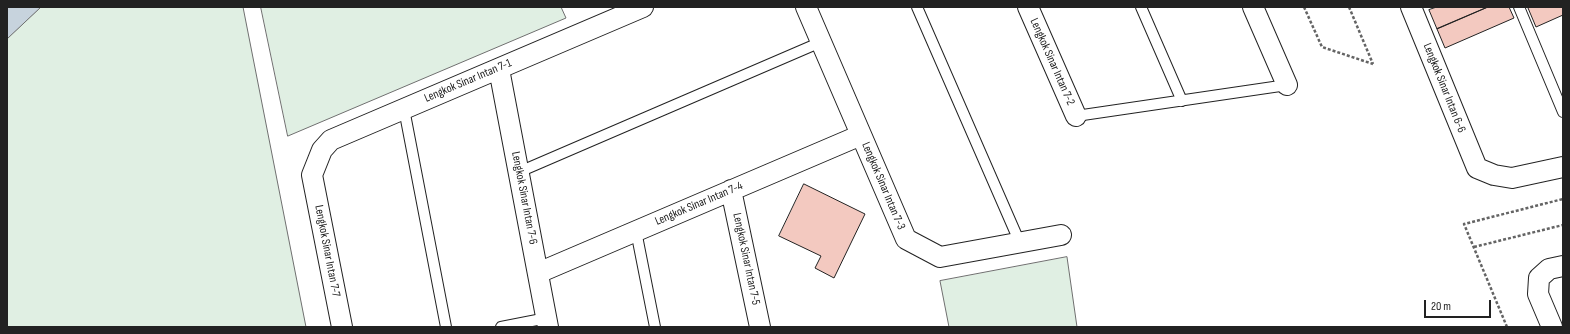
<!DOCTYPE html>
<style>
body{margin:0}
#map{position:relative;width:1570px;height:334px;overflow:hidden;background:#fff;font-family:"Sofia Sans Condensed",sans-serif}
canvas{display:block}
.frame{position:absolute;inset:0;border:8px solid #222;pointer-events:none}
.scale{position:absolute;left:1424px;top:300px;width:67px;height:18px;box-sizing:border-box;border:2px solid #222;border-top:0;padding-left:5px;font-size:12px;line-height:14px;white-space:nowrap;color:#222;-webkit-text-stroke:3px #fff;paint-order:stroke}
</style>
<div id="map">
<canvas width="1570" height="334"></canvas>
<div class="frame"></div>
<div class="scale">20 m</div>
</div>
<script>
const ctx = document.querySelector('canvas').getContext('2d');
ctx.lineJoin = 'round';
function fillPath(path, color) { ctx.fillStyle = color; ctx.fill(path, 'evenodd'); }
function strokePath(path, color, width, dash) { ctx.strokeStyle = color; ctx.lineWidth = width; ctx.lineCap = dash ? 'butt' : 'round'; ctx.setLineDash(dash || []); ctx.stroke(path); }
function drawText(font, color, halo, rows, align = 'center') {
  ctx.font = font + ' "Sofia Sans Condensed",sans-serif'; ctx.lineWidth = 3; ctx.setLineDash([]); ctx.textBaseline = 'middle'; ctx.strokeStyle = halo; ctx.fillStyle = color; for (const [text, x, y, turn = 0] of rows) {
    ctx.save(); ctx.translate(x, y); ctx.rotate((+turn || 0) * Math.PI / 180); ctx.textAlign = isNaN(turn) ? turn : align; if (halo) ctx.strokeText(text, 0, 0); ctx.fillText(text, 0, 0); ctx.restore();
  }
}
const green = new Path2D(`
 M 41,7 L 243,7 L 306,327 L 7,327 L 7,39 Z
 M 261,7 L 561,7 L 566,18 L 288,136 Z
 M 1067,257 L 1077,327 L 949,327 L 940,281 Z`);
fillPath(green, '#e0efe3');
strokePath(green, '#6f6f6f', 1);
const water = new Path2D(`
 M 7,7 L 41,7 L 7,39 Z`);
fillPath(water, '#c7d3dd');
strokePath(water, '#6f6f6f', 1);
const building = new Path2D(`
 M 1437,7 L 1488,7 L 1437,29 L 1429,10 Z
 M 1488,7 L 1509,7 L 1514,18 L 1445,48 L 1437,29 Z
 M 1531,7 L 1563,7 L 1563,15 L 1536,27 L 1528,8 Z
 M 804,184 L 865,214 L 834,278 L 815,268 L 821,256 L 779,236 Z`);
fillPath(building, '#f3c9c0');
strokePath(building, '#222', 1);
const lane = new Path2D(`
 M 917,7 L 1020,243
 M 1141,7 L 1182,101
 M 1519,7 L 1563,112
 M 404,109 L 446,327
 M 1076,116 L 1287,85
 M 519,172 L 821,42
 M 636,231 L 655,327
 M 501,327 L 547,318`);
const street = new Path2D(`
 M 806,7 L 906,239 L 940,257 L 1061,235
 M 1028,7 L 1076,116
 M 1253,7 L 1287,85
 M 1411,7 L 1477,168 L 1494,175 L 1512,178 L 1563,167
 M 499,69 L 548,327
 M 731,190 L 760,327
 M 538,273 L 861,135
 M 342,327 L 312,175 L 322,150 L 331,140 L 643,7
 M 1552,327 L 1538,294 L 1539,278 L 1549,269 L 1563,266`);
strokePath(lane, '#222', 12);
strokePath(street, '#222', 22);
strokePath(new Path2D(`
 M 1304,7 L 1322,47 L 1373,64
 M 1349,7 L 1373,64
 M 1474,247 L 1563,225
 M 1507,327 L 1464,224 L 1563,199`), '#646464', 2.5, [3, 2]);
strokePath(lane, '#fff', 10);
strokePath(street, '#fff', 20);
drawText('12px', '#222', '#fff', [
 ["Lengkok Sinar Intan 7-2",1052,62,66],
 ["Lengkok Sinar Intan 7-1",468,81,-23],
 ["Lengkok Sinar Intan 6-6",1444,88,68],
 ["Lengkok Sinar Intan 7-3",883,186,67],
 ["Lengkok Sinar Intan 7-6",524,198,79],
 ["Lengkok Sinar Intan 7-4",699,204,-23],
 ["Lengkok Sinar Intan 7-7",327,251,79],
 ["Lengkok Sinar Intan 7-5",746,259,78]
]);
</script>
